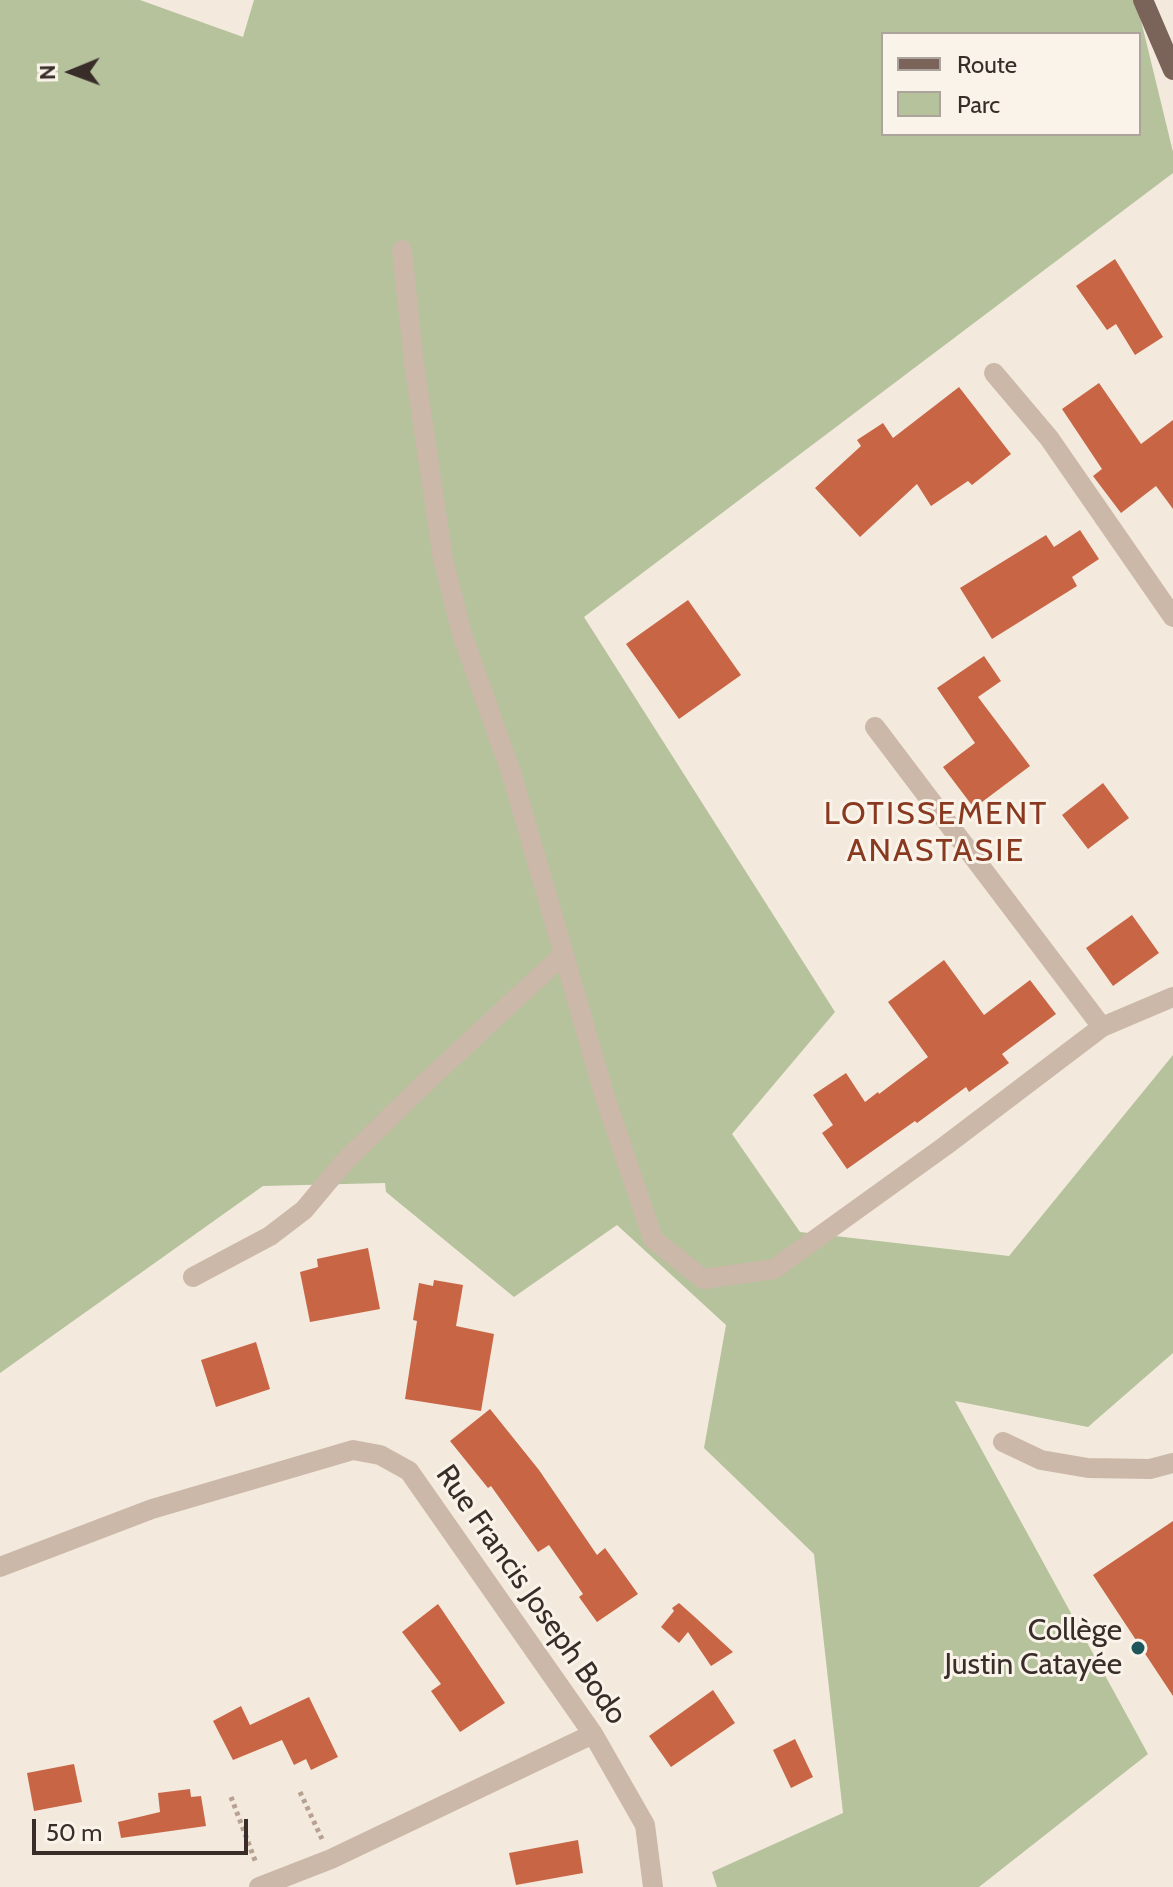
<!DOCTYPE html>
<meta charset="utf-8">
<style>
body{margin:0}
#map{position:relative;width:1173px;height:1887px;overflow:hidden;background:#f3e9dd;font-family:Cabin,sans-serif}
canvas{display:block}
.legend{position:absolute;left:881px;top:32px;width:260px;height:104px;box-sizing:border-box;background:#faf3e9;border:2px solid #aca49c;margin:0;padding:10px 14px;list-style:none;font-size:24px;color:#382d29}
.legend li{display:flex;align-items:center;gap:16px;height:40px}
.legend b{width:40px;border:2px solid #aca49c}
.north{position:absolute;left:32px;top:32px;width:80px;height:80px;-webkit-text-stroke:6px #faf3e9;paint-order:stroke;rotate:269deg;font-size:22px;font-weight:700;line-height:32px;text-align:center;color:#382d29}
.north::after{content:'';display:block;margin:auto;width:28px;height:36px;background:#382d29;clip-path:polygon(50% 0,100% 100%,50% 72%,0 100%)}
.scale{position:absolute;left:32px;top:1819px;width:216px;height:36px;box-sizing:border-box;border:4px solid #382d29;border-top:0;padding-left:10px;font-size:24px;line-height:28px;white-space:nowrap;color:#382d29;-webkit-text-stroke:6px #faf3e9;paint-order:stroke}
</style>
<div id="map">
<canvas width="1173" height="1887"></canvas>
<ul class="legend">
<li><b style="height:10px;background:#7a6459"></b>Route</li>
<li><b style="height:22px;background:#b5c29c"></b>Parc</li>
</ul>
<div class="north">N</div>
<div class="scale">50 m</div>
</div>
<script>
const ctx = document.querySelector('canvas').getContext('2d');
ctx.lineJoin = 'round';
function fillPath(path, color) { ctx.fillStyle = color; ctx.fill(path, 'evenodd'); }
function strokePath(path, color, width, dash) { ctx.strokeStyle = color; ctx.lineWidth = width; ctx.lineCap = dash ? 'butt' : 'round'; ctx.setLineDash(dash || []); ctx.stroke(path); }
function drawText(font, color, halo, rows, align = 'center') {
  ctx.font = font + ' Cabin,sans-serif'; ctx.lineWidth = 6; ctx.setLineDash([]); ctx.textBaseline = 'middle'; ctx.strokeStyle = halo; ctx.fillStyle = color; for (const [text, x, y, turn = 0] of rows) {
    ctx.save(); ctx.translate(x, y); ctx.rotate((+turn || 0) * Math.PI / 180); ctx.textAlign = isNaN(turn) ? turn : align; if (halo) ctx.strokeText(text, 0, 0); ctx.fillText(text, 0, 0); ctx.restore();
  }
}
fillPath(new Path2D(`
 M 0,0 L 140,0 L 243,37 L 254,0 L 1136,0 L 1173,152 L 1173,173 L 584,617 L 835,1012 L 732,1134 L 800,1232 L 1009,1256 L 1173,1055 L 1173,1353 L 1088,1427 L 955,1401 L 1148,1754 L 979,1887 L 717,1887 L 712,1872 L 843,1813 L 814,1554 L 704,1448 L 726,1325 L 617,1225 L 514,1297 L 386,1192 L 385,1183 L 263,1186 L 0,1373 ZM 883,34 L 1139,34 L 1139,134 L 883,134 Z`), '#b5c29c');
fillPath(new Path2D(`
 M 1115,259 L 1163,337 L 1135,355 L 1116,324 L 1107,330 L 1076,286 Z
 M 1099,383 L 1141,444 L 1173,420 L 1173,509 L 1156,486 L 1121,513 L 1093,476 L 1102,469 L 1062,409 Z
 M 959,387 L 1011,454 L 972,485 L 968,481 L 931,506 L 917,484 L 860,537 L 815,488 L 861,446 L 857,440 L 883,423 L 893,438 Z
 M 1080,530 L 1099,559 L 1072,577 L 1077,586 L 992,639 L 960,588 L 1046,535 L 1054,547 Z
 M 688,600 L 741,675 L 679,719 L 626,644 Z
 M 984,656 L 1001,681 L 978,697 L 1030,766 L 974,808 L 943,767 L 975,743 L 937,688 Z
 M 1103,783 L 1129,818 L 1088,849 L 1062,815 Z
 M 1132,915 L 1159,953 L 1113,986 L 1086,948 Z
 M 944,960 L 984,1015 L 1030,980 L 1056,1014 L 1002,1054 L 1009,1063 L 969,1092 L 966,1087 L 917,1123 L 915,1121 L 847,1169 L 822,1133 L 833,1125 L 813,1095 L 846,1073 L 865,1102 L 878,1092 L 879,1094 L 928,1057 L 888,1002 Z
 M 368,1248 L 380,1309 L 310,1322 L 300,1272 L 318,1267 L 317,1259 Z
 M 434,1280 L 463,1285 L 456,1326 L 494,1334 L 481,1411 L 405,1399 L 417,1321 L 413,1320 L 419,1283 L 433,1286 Z
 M 256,1342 L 270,1389 L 216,1407 L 201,1360 Z
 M 490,1409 L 539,1470 L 597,1555 L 605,1548 L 638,1594 L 597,1622 L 579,1597 L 583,1594 L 549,1545 L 538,1552 L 491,1486 L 488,1488 L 450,1441 Z
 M 1173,1521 L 1173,1696 L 1093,1575 Z
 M 679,1603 L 697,1619 L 733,1652 L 711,1666 L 688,1632 L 679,1643 L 661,1627 L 674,1611 L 672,1608 Z
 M 438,1604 L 505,1703 L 460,1732 L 431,1691 L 441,1684 L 402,1632 Z
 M 713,1690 L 735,1723 L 671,1767 L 649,1736 Z
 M 309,1697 L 338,1757 L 311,1770 L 306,1759 L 294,1765 L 282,1740 L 233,1760 L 213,1721 L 241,1706 L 250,1725 Z
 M 795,1739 L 813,1777 L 791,1788 L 773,1750 Z
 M 74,1764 L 82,1802 L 34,1811 L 27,1773 Z
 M 190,1789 L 191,1797 L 201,1796 L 206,1826 L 121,1838 L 118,1822 L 160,1812 L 158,1793 Z
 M 578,1840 L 583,1873 L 516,1885 L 509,1853 Z`), '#c86545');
strokePath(new Path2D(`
 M 300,1792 L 322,1839
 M 231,1797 L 256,1863`), '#b7a292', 5, [4, 4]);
strokePath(new Path2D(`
 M 402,250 L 414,363 L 443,559 L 462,634 L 512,775 L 605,1097 L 653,1239 L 703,1279 L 774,1269 L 945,1146 L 1102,1027 L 1173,997
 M 994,373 L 1049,438 L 1173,617
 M 875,727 L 1102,1027
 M 193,1277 L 270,1236 L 304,1210 L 345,1161 L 427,1081 L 563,955
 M 1003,1442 L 1041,1460 L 1088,1468 L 1150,1469 L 1173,1463
 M 0,1567 L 152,1509 L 353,1450 L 380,1455 L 409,1471 L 593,1734 L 645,1825 L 653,1887
 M 259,1887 L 331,1859 L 593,1734`), '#cbb8a8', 20);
strokePath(new Path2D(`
 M 1143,0 L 1173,70`), '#7a6459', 20);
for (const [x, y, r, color] of [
 [1138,1648,8,"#1d565b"]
]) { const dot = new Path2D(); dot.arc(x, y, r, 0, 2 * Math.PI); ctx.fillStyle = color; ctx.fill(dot); strokePath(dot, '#faf3e9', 3); }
drawText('30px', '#382d29', '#faf3e9', [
 ["Rue Francis Joseph Bodo",531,1595,55]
]);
drawText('30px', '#382d29', '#faf3e9', [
 ["Collège",1122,1631],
 ["Justin Catayée",1122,1665]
], 'right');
ctx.letterSpacing = '2px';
drawText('32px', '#893920', '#faf3e9', [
 ["LOTISSEMENT",936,815],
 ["ANASTASIE",936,852]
]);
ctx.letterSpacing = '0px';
</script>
